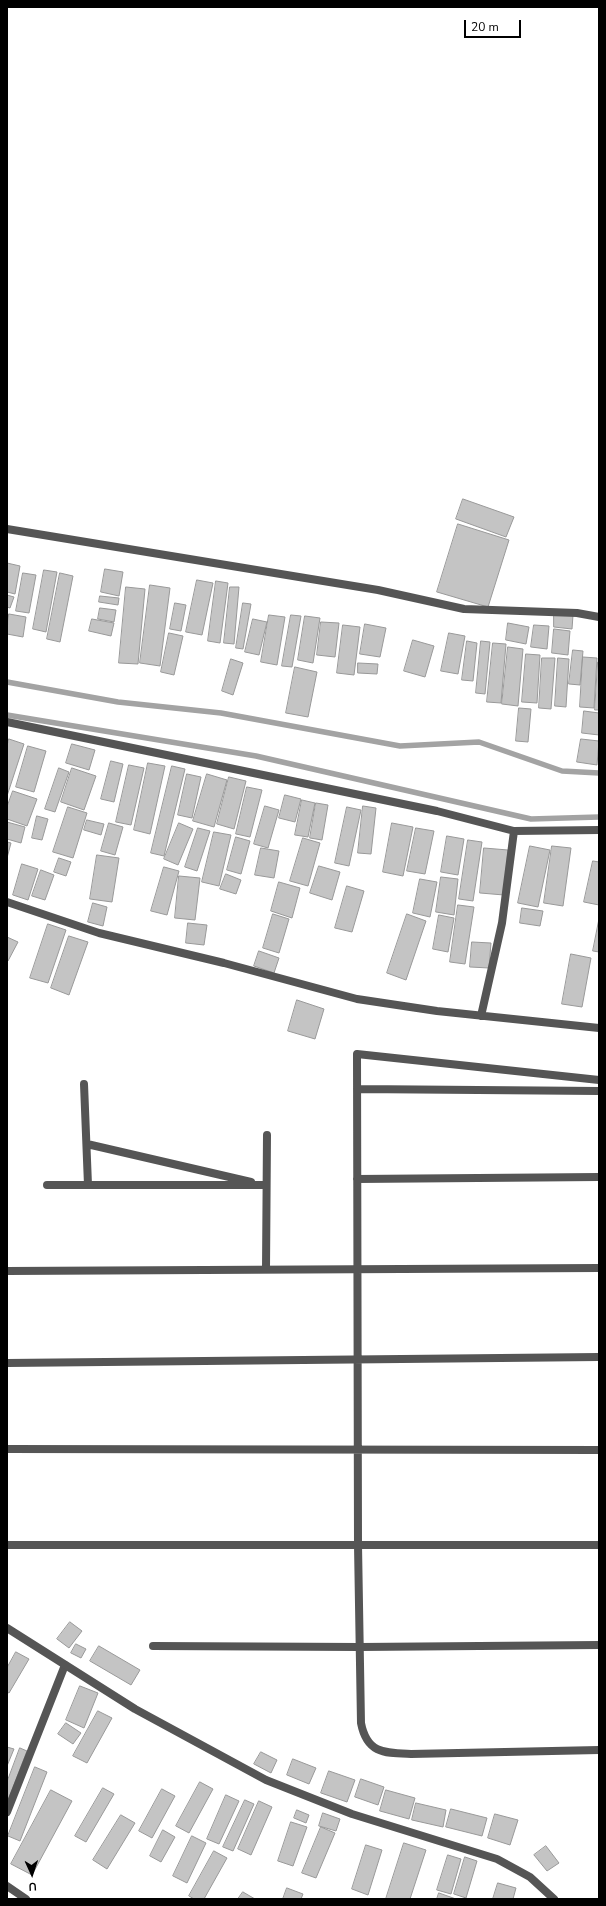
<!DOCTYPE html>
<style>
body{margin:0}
#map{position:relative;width:606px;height:1906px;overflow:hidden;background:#fff;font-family:"Nunito Sans",sans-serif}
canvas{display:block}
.frame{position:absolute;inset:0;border:8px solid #000;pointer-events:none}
.north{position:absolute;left:12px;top:1854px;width:40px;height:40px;-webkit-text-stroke:3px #fff;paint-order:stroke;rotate:177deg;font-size:11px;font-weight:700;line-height:16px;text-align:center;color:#000}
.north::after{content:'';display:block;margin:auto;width:14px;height:18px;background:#000;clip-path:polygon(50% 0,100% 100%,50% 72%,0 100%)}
.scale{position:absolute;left:464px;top:20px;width:57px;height:18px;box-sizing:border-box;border:2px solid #000;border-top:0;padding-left:5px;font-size:12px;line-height:14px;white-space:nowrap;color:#000;-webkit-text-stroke:3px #fff;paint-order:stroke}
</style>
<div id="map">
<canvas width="606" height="1906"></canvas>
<div class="frame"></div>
<div class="north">U</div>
<div class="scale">20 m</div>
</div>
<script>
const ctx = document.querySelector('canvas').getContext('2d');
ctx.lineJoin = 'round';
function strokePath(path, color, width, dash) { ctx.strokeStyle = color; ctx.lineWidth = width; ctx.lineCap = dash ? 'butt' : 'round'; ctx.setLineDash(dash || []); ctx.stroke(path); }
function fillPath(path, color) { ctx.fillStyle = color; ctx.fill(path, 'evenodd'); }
strokePath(new Path2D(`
 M 7,682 L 118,702 L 221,713 L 400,746 L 479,742 L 562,771 L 599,773
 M 7,715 L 256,756 L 531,819 L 599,817`), '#a3a3a3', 5.5);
const building = new Path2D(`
 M 463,499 L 514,517 L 506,537 L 456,519 Z
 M 458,524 L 509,540 L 488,607 L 437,592 Z
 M 7,563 L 20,566 L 15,594 L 7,592 Z
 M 105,569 L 123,572 L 119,596 L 101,592 Z
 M 44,570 L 57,572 L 46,632 L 33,629 Z
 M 23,573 L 36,575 L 29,613 L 16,611 Z
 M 60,573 L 73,576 L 60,642 L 47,639 Z
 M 197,580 L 213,583 L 202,635 L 186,632 Z
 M 216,581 L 228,583 L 220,643 L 208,641 Z
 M 150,585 L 170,588 L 160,666 L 140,663 Z
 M 126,587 L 145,589 L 138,664 L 119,663 Z
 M 230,587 L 239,587 L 234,644 L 224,643 Z
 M 7,595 L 14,597 L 10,608 L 7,607 Z
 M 100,596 L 119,598 L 118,605 L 99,602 Z
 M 175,603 L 186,605 L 181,631 L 170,629 Z
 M 243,603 L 251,604 L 243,649 L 236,648 Z
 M 100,608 L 116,610 L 114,622 L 98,619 Z
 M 554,613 L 573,615 L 572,629 L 554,627 Z
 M 9,614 L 26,617 L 23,637 L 7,634 Z
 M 269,615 L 285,617 L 277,665 L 261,662 Z
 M 291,615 L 301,616 L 292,667 L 282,666 Z
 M 305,616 L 320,618 L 313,663 L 298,660 Z
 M 92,619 L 114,623 L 111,636 L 89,631 Z
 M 253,619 L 267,622 L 259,655 L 245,652 Z
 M 321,622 L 339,623 L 335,657 L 317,655 Z
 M 508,623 L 529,627 L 526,644 L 506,640 Z
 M 365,624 L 386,628 L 380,657 L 360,654 Z
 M 343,625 L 360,627 L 354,675 L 337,673 Z
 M 534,625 L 549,626 L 547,649 L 531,647 Z
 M 554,629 L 570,631 L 568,655 L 552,653 Z
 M 169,633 L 183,636 L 174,675 L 161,672 Z
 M 449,633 L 465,636 L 458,674 L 441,671 Z
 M 413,640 L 434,646 L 425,677 L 404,671 Z
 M 467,641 L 477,643 L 473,681 L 462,680 Z
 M 481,641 L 490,642 L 485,694 L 476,693 Z
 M 493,643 L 506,644 L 501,703 L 487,702 Z
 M 508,647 L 523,649 L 518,706 L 502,704 Z
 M 573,650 L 583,651 L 580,685 L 569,684 Z
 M 526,654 L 540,655 L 537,703 L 522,702 Z
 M 583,657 L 597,658 L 594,708 L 580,707 Z
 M 542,658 L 555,658 L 551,709 L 539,708 Z
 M 558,658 L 569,659 L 566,707 L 555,706 Z
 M 231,659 L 243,663 L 233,695 L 222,691 Z
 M 598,662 L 599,662 L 599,710 L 595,710 Z
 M 358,663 L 378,664 L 377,674 L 358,673 Z
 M 295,667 L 317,672 L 308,717 L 286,713 Z
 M 519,708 L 531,709 L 528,742 L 516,741 Z
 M 584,711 L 599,713 L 599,735 L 582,733 Z
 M 9,739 L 24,744 L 7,796 L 7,746 Z
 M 581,739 L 599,741 L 597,765 L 577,762 Z
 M 72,744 L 95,750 L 89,770 L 66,763 Z
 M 28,746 L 46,751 L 34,792 L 16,787 Z
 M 111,761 L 123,764 L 114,802 L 101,799 Z
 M 148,763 L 165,766 L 150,834 L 134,830 Z
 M 129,765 L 144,768 L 131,825 L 116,822 Z
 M 172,766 L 185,769 L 164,856 L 151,853 Z
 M 59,768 L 69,772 L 55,812 L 45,809 Z
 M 72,768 L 96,776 L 84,810 L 61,802 Z
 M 187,774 L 201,777 L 192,818 L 178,815 Z
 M 207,774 L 227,780 L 214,827 L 193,821 Z
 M 229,777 L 246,781 L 234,829 L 217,824 Z
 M 247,787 L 262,790 L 250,837 L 236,834 Z
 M 13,791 L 37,799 L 27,826 L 7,819 L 7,807 Z
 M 285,795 L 301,799 L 295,822 L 279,818 Z
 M 302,800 L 315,803 L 308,837 L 295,835 Z
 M 316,803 L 328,805 L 322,840 L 310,838 Z
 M 265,806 L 279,810 L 268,848 L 254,844 Z
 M 363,806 L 376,808 L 371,854 L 358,853 Z
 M 68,807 L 87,813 L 73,858 L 53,852 Z
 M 347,807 L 361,810 L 349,866 L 335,863 Z
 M 37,816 L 48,819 L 42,840 L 32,838 Z
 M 87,820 L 104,824 L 101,835 L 84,830 Z
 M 7,822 L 25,827 L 21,843 L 7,839 Z
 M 109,823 L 123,827 L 115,855 L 101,851 Z
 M 179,823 L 193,829 L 178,865 L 164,859 Z
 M 392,823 L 413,827 L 403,876 L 383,872 Z
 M 198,828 L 210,831 L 197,871 L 185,867 Z
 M 416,828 L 434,831 L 425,874 L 407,871 Z
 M 214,832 L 231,835 L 219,886 L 202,882 Z
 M 447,836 L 464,839 L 458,875 L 441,872 Z
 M 236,837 L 250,841 L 241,874 L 227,870 Z
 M 303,838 L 320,843 L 308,886 L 290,881 Z
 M 468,840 L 482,842 L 473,901 L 459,899 Z
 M 7,842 L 11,843 L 7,858 Z
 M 530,846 L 550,850 L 538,907 L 518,903 Z
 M 552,846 L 571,848 L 563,906 L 544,903 Z
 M 261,848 L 279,851 L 274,878 L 255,875 Z
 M 484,848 L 508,850 L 504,895 L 480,893 Z
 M 97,855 L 119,858 L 112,902 L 90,899 Z
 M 59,858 L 71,862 L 66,876 L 54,872 Z
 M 593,861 L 599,862 L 599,905 L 584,902 Z
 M 22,864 L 38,869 L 28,900 L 13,895 Z
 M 319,866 L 340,872 L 332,900 L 310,893 Z
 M 164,867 L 179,871 L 167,915 L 151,911 Z
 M 41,870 L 54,875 L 45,900 L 32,896 Z
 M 226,874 L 241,880 L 236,894 L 220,889 Z
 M 179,876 L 200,878 L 195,920 L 175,918 Z
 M 441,877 L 458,879 L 454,915 L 436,912 Z
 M 420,879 L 437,882 L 430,917 L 413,913 Z
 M 279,882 L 300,888 L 292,918 L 271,911 Z
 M 347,886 L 364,891 L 352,932 L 335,928 Z
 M 93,903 L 107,907 L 103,926 L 88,922 Z
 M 458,905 L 474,907 L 465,964 L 450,962 Z
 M 522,908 L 543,911 L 540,926 L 520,923 Z
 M 273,914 L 289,919 L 279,953 L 263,948 Z
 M 407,914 L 426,921 L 406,980 L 387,973 Z
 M 439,915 L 454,918 L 448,952 L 433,949 Z
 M 599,919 L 599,952 L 593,951 Z
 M 188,923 L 207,925 L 204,945 L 186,943 Z
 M 48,924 L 66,930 L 48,983 L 30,978 Z
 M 69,936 L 88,942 L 69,995 L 51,988 Z
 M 7,937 L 18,942 L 8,961 L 7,961 Z
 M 472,942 L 491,943 L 489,968 L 470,967 Z
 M 259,951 L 279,958 L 274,973 L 254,966 Z
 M 571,954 L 591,958 L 582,1007 L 562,1004 Z
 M 297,1000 L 324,1009 L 315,1039 L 288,1031 Z
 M 70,1622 L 82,1631 L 69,1648 L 57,1639 Z
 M 76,1644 L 86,1649 L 81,1658 L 71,1653 Z
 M 99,1646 L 140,1670 L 131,1685 L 90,1661 Z
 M 16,1652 L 29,1659 L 9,1693 L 7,1692 L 7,1668 Z
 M 80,1686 L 98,1693 L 84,1728 L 66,1720 Z
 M 98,1711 L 112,1718 L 87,1763 L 73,1756 Z
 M 66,1723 L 81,1733 L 73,1744 L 58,1734 Z
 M 7,1747 L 14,1749 L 7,1766 Z
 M 20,1748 L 27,1751 L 7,1803 L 7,1782 Z
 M 261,1752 L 277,1760 L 271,1773 L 254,1764 Z
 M 293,1759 L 316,1768 L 309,1784 L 287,1775 Z
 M 35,1767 L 47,1772 L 20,1841 L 8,1836 Z
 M 329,1771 L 355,1780 L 347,1802 L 321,1793 Z
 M 361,1779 L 384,1787 L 378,1805 L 355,1797 Z
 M 200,1782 L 213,1789 L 189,1833 L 176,1826 Z
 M 103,1788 L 114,1794 L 86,1842 L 75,1836 Z
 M 162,1789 L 175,1796 L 152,1838 L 139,1831 Z
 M 51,1790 L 72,1801 L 32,1875 L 11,1864 Z
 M 386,1790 L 415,1798 L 409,1819 L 380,1811 Z
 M 226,1795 L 239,1801 L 219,1844 L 207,1839 Z
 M 245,1800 L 254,1804 L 233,1851 L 223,1847 Z
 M 259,1801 L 272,1807 L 251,1855 L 238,1849 Z
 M 416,1803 L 446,1810 L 443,1827 L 412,1820 Z
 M 451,1809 L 487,1818 L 482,1836 L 446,1827 Z
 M 297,1810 L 309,1815 L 306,1823 L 294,1818 Z
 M 323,1813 L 340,1819 L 336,1831 L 319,1826 Z
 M 495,1814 L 518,1820 L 510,1845 L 488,1838 Z
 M 121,1815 L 135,1823 L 107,1869 L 93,1860 Z
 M 291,1822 L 307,1827 L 293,1866 L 278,1861 Z
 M 321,1827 L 335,1833 L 316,1878 L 302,1873 Z
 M 163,1830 L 175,1837 L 161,1862 L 150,1856 Z
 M 192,1836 L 206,1843 L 187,1883 L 173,1876 Z
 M 404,1843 L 426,1850 L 410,1899 L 386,1899 Z
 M 366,1845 L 382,1850 L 368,1895 L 352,1889 Z
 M 546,1846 L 559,1863 L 547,1871 L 534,1855 Z
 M 214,1851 L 227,1858 L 204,1899 L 194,1899 L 189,1896 Z
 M 448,1855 L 461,1859 L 451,1894 L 437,1890 Z
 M 465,1857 L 477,1861 L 466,1898 L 454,1894 Z
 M 498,1883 L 516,1888 L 513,1899 L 493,1899 Z
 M 287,1888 L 303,1894 L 301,1899 L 283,1899 Z
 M 243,1892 L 255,1899 L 238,1899 Z
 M 439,1893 L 456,1899 L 437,1899 Z`);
fillPath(building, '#c4c4c4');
strokePath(building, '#999', 1);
strokePath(new Path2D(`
 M 7,529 L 378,590 L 464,609 L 577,613 L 599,617
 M 7,722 L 437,811 L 514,831 L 599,830
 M 7,902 L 99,933 L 224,963 L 357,999 L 437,1011 L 599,1028
 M 481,1016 L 502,923 L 514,831
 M 599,1080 L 357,1054 L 358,1545 L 361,1723 C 367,1754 385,1753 411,1754 L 599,1750
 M 84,1084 L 88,1185
 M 357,1089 L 599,1091
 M 87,1144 L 251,1182
 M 357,1179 L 599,1177
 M 47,1185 L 266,1185
 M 266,1269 L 267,1135
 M 7,1271 L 599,1268
 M 7,1363 L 599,1357
 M 7,1449 L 599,1450
 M 7,1545 L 599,1545
 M 153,1646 L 360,1647 L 599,1645
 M 7,1812 L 65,1665
 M 7,1886 L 26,1899`), '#555', 8);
strokePath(new Path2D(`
 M 7,1628 L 135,1709 L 266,1780 L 352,1814 L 497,1859 L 530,1877 L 554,1899`), '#555', 8);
</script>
